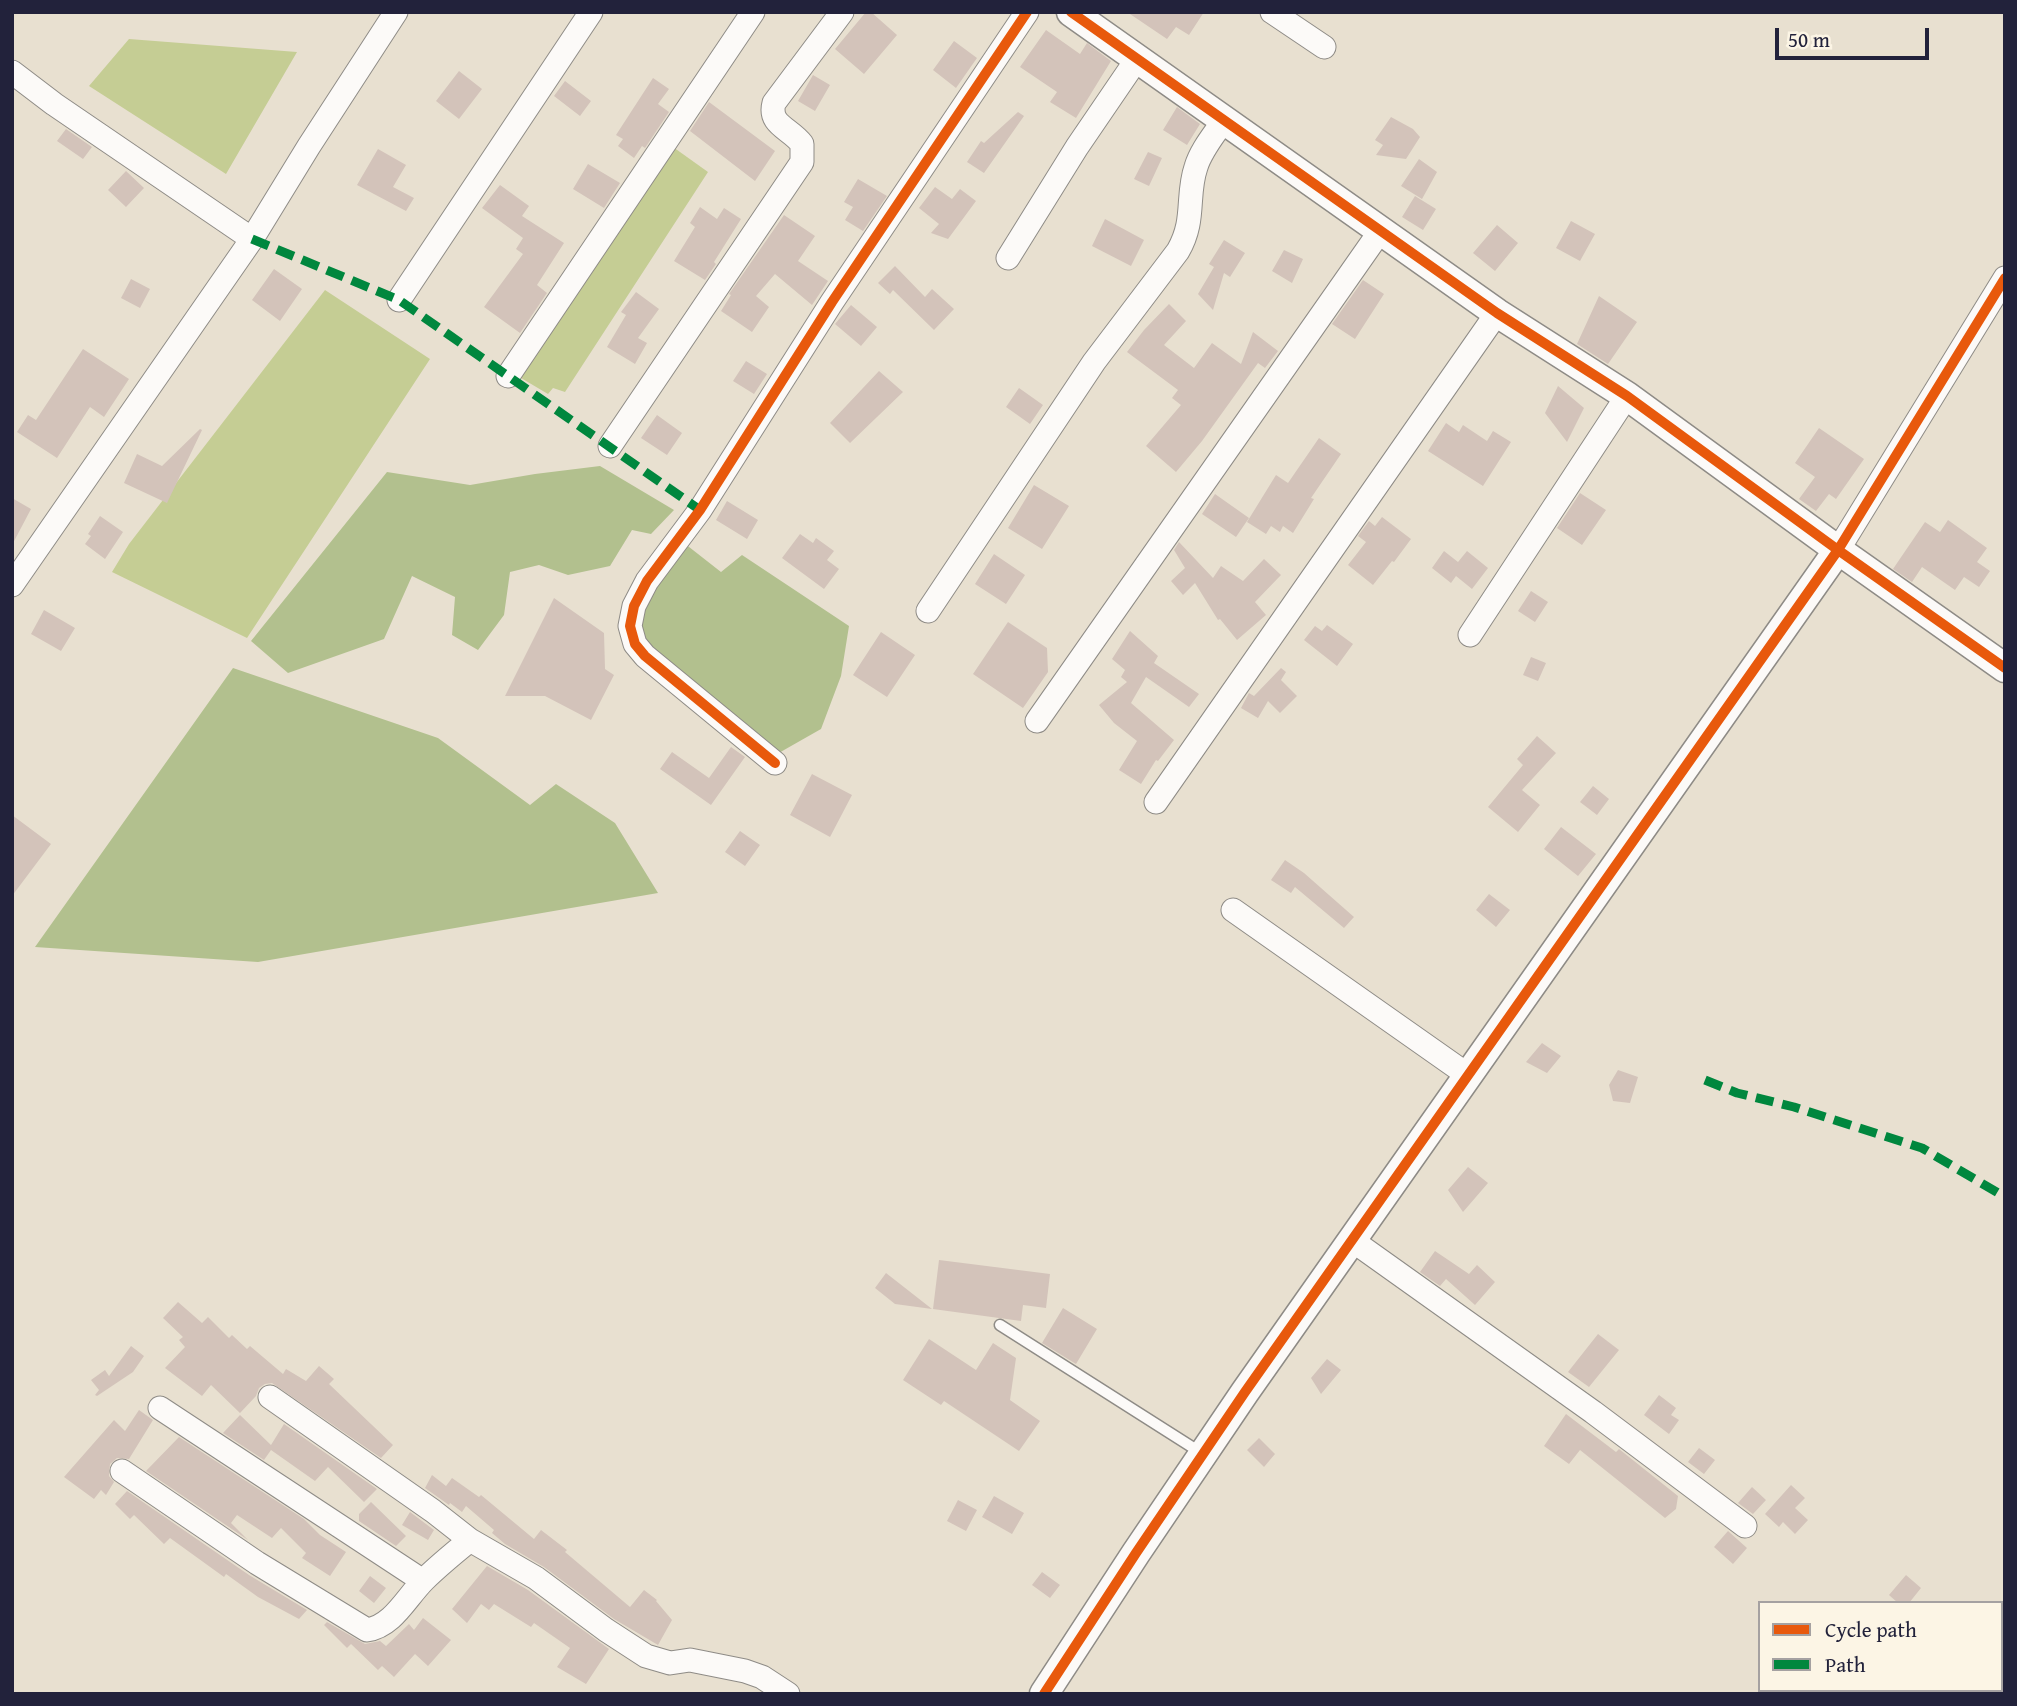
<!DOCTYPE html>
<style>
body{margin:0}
#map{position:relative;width:2017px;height:1706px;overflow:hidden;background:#e8e0d0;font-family:"Gentium Book Plus",serif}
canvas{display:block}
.frame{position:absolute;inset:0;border:14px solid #22223b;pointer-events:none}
.legend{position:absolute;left:1758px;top:1601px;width:245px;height:91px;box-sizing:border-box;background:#fcf5e5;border:2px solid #a5a1a1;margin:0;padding:9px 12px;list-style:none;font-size:21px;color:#22223b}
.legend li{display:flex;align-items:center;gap:14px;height:35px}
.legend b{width:35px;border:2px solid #a5a1a1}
.scale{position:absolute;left:1775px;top:28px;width:154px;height:32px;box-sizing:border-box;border:4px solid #22223b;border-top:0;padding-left:9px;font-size:21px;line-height:24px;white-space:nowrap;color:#22223b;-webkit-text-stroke:5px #fcf5e5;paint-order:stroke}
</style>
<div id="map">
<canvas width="2017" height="1706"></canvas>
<div class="frame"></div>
<ul class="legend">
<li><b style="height:9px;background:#e8590c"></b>Cycle path</li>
<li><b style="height:9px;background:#00873e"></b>Path</li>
</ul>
<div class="scale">50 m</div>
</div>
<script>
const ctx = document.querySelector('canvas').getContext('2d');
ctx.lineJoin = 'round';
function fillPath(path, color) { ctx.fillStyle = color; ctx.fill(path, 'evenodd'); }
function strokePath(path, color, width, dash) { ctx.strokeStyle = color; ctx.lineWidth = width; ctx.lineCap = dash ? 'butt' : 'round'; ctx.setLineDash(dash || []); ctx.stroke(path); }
fillPath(new Path2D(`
 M 129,39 L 297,52 L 226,174 L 89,86 Z
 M 673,147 L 708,172 L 565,392 L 553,388 L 548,394 L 516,375 Z
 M 325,290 L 430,359 L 247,638 L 112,572 L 129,544 Z`), '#c5cd94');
fillPath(new Path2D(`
 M 600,466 L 674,510 L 651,534 L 632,530 L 610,566 L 568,575 L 539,565 L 510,572 L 504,615 L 478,650 L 452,635 L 455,597 L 412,576 L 384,639 L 288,673 L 251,641 L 387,472 L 470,485 L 535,474 Z
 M 684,543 L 721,572 L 742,555 L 849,626 L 841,676 L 821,729 L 777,754 L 642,638 L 640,607 Z
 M 233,668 L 438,738 L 530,805 L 556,784 L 615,823 L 658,893 L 258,962 L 35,947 Z`), '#b2c08e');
fillPath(new Path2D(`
 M 866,12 L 871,12 L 897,35 L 864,74 L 835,49 Z
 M 1127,12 L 1204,12 L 1189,35 L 1176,27 L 1167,39 Z
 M 1046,30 L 1080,54 L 1087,43 L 1111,61 L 1076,118 L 1050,102 L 1057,92 L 1020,67 Z
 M 954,41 L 977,58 L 956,88 L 933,70 Z
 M 459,71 L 482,89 L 459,119 L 436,101 Z
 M 813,75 L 830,85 L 815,111 L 798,101 Z
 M 653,78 L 669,89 L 658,104 L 669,112 L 645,148 L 642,146 L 634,158 L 618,146 L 623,139 L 616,135 Z
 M 565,81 L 591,101 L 580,116 L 554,96 Z
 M 709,102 L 775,151 L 755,181 L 690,131 Z
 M 1177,107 L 1200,124 L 1187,145 L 1163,130 Z
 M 1018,112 L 1024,116 L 984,173 L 967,162 L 981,141 L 984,143 Z
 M 1391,117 L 1413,129 L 1420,137 L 1406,159 L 1376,155 L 1383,145 L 1375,140 Z
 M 66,129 L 92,147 L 83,159 L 57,141 Z
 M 378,149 L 406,165 L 393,187 L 414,198 L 406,211 L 357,185 Z
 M 1148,152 L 1162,158 L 1149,186 L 1134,179 Z
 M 1419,159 L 1437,172 L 1422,199 L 1401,186 Z
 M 588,164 L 620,183 L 604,208 L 573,189 Z
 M 126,171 L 144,188 L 126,207 L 108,190 Z
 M 858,179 L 887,196 L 863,231 L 845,220 L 853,207 L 844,202 Z
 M 500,185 L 529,206 L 522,216 L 564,243 L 537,285 L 547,293 L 520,333 L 484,307 L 523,254 L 516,249 L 523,238 L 482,208 Z
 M 935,187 L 952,199 L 960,189 L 976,201 L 948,239 L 931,233 L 939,224 L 919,208 Z
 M 1415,196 L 1436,209 L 1423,230 L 1402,217 Z
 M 700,207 L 717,219 L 724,208 L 741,219 L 714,262 L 716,264 L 705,280 L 674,261 L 695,227 L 690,223 Z
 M 784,215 L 815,236 L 798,261 L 828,281 L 812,305 L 775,274 L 756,296 L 769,307 L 752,332 L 721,311 L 731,295 L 729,294 Z
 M 1105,219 L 1144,240 L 1131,266 L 1092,246 Z
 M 1571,221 L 1595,234 L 1580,261 L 1556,248 Z
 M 1497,225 L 1518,243 L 1495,271 L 1473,253 Z
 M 1224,240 L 1245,253 L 1230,277 L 1224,273 L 1213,310 L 1198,294 L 1214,267 L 1209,264 Z
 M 1284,250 L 1303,259 L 1292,283 L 1272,271 Z
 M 895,266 L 925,297 L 932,289 L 954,309 L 934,330 L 893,290 L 890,294 L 878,283 Z
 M 274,269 L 302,289 L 280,321 L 252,300 Z
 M 131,279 L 150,289 L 140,308 L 121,298 Z
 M 1363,280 L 1384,294 L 1355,339 L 1332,324 Z
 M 636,292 L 659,309 L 638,338 L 647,343 L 635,364 L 607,347 L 626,315 L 621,312 Z
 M 1599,296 L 1637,322 L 1608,364 L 1577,344 Z
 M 1169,304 L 1186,321 L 1164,345 L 1194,368 L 1212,343 L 1241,364 L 1253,332 L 1278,351 L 1265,368 L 1258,363 L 1202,441 L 1176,472 L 1146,446 L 1181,405 L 1172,398 L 1178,390 L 1127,352 L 1144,330 Z
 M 851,305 L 877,327 L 861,346 L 835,324 Z
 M 83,349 L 129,379 L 104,417 L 90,407 L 57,458 L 17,432 L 28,415 L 36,420 Z
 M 746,361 L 767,374 L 754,394 L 733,381 Z
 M 879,371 L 903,392 L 850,443 L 830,423 Z
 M 1558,386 L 1584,408 L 1567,442 L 1545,413 Z
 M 1019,388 L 1043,405 L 1030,424 L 1006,407 Z
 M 657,415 L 682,433 L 667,455 L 641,438 Z
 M 1446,423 L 1459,432 L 1463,425 L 1487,441 L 1493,431 L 1511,442 L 1483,486 L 1428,451 Z
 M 1819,428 L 1864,459 L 1836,499 L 1829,494 L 1816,511 L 1799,499 L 1815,477 L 1795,463 Z
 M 200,429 L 202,430 L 167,503 L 124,483 L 137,454 L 162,466 Z
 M 1319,438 L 1341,454 L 1311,498 L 1314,499 L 1293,533 L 1283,526 L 1280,532 L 1271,526 L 1266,534 L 1247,522 L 1276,475 L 1288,483 Z
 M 1034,485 L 1069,506 L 1042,549 L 1008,528 Z
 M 1580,493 L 1606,510 L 1582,545 L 1557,528 Z
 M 1215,494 L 1249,518 L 1236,537 L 1202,514 Z
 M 12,498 L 31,509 L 12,545 Z
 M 727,501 L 758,520 L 747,539 L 716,520 Z
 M 100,516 L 123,532 L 105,559 L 85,544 L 91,536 L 88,534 Z
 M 1382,517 L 1411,539 L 1394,562 L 1392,561 L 1373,585 L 1348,565 L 1366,542 L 1358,536 L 1369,521 L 1375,526 Z
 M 1948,520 L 1987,548 L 1977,562 L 1990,571 L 1979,587 L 1964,577 L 1955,590 L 1922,567 L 1912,582 L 1893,569 L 1925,522 L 1940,532 Z
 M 800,534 L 813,543 L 816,538 L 834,551 L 827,560 L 839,569 L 824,589 L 782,558 Z
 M 1179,542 L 1213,578 L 1221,566 L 1243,581 L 1264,559 L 1281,575 L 1255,602 L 1266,615 L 1237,640 L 1220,619 L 1218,620 L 1195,583 L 1183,595 L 1171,581 L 1185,568 L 1174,550 Z
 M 1444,551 L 1458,562 L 1467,551 L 1488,568 L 1472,589 L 1456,576 L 1451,583 L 1432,568 Z
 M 994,554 L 1025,575 L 1006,604 L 975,584 Z
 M 1531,591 L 1548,602 L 1535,622 L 1518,611 Z
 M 554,598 L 604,633 L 605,669 L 614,675 L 591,720 L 545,696 L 505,696 Z
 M 44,610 L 75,628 L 61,651 L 31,634 Z
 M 1008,622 L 1047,648 L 1048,672 L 1023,708 L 973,674 Z
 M 1327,625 L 1353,644 L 1337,666 L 1304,640 L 1315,626 L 1322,631 Z
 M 1130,631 L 1158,656 L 1154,663 L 1199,694 L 1189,707 L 1146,677 L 1131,703 L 1174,740 L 1158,761 L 1156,760 L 1141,784 L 1119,770 L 1137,741 L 1114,723 L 1099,705 L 1127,682 L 1121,677 L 1125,670 L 1112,659 Z
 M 881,632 L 915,655 L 887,697 L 853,675 Z
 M 1531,657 L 1546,663 L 1538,681 L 1523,675 Z
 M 1281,668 L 1286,672 L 1281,680 L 1297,696 L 1280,713 L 1268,701 L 1258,718 L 1241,708 L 1249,693 L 1254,696 Z
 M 1537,736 L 1556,753 L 1522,790 L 1540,805 L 1518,832 L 1488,807 L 1523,765 L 1517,759 Z
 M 731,747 L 745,757 L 711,805 L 660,769 L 672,752 L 709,778 Z
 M 812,774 L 852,795 L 830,837 L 790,815 Z
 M 1593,786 L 1609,799 L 1597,815 L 1580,802 Z
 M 12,815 L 51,844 L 12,896 Z
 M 1561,827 L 1596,854 L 1578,876 L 1544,849 Z
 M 740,831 L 760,845 L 745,866 L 725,852 Z
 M 1285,860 L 1304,873 L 1354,917 L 1344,928 L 1295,887 L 1291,893 L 1271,880 Z
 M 1489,894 L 1510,910 L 1496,927 L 1476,910 Z
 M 1542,1043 L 1561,1056 L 1547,1073 L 1526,1062 Z
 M 1618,1070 L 1638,1077 L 1630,1103 L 1613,1101 L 1609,1085 Z
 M 1468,1167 L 1488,1183 L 1463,1212 L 1448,1190 Z
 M 1435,1251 L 1469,1274 L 1477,1265 L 1495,1282 L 1475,1305 L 1446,1279 L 1440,1286 L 1420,1272 Z
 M 939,1260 L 1050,1274 L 1046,1308 L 1023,1305 L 1021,1321 L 933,1309 Z
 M 886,1273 L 932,1309 L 895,1304 L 875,1288 Z
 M 178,1302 L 202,1323 L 208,1317 L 229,1338 L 232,1335 L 247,1349 L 250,1346 L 283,1374 L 286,1369 L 306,1381 L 319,1366 L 334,1379 L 329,1384 L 393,1445 L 381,1458 L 272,1383 L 265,1384 L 259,1388 L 256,1396 L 240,1413 L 211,1385 L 202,1396 L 165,1368 L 185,1347 L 179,1340 L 183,1337 L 163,1318 Z
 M 1063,1308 L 1097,1329 L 1076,1364 L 1042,1343 Z
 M 1598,1334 L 1619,1350 L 1589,1387 L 1568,1372 Z
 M 929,1339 L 976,1370 L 993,1343 L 1016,1358 L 1010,1400 L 1040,1421 L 1019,1451 L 944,1401 L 941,1405 L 903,1380 Z
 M 131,1346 L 144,1356 L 133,1372 L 97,1396 L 95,1395 L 99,1390 L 91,1380 L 105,1370 L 109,1376 Z
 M 1327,1359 L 1341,1370 L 1321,1394 L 1311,1378 Z
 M 1659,1395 L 1676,1408 L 1671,1415 L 1679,1420 L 1669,1434 L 1644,1415 Z
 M 139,1410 L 153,1420 L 129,1459 L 117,1458 L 110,1464 L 109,1476 L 114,1482 L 106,1495 L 101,1490 L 94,1499 L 64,1477 L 114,1420 L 125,1431 Z
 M 1566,1414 L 1616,1452 L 1619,1449 L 1678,1496 L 1676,1509 L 1665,1518 L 1580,1450 L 1569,1464 L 1544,1446 Z
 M 240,1415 L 271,1445 L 284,1424 L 377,1489 L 364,1502 L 328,1467 L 315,1481 L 271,1450 L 264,1460 L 223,1433 Z
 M 179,1437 L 304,1519 L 320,1535 L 346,1552 L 330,1576 L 302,1558 L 306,1553 L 281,1528 L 272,1538 L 237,1515 L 231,1523 L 248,1540 L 146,1471 Z
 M 1259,1438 L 1275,1454 L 1264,1467 L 1247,1450 Z
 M 1699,1448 L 1715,1460 L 1704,1474 L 1688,1462 Z
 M 432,1475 L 446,1486 L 452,1478 L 479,1497 L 481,1495 L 534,1539 L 541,1530 L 567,1550 L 565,1552 L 630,1607 L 644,1590 L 657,1600 L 656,1601 L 672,1620 L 658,1645 L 614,1619 L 544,1567 L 505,1544 L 492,1533 L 494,1530 L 466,1506 L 462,1512 L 450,1503 L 449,1505 L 425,1488 Z
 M 1791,1485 L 1805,1498 L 1795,1508 L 1808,1520 L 1795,1534 L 1783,1522 L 1779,1527 L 1765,1514 Z
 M 1752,1487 L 1766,1500 L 1753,1514 L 1738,1503 Z
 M 127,1491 L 249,1575 L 307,1610 L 299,1619 L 258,1597 L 226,1574 L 224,1577 L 170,1538 L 164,1544 L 134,1515 L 130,1519 L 115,1504 Z
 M 994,1496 L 1024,1513 L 1012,1534 L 982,1517 Z
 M 958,1500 L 977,1510 L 966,1531 L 947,1521 Z
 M 371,1502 L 406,1536 L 396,1546 L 359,1521 L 359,1514 Z
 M 410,1512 L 434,1530 L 428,1540 L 402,1525 Z
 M 1728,1531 L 1747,1548 L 1733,1564 L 1714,1547 Z
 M 487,1566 L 528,1590 L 609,1649 L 586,1684 L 557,1667 L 570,1648 L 534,1623 L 531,1627 L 494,1604 L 489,1610 L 481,1604 L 467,1623 L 452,1609 Z
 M 1042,1572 L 1060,1585 L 1050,1598 L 1032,1585 Z
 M 1906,1575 L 1921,1588 L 1909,1603 L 1898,1603 L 1889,1595 Z
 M 370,1576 L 386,1588 L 374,1603 L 359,1591 Z
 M 423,1618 L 451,1640 L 428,1666 L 415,1654 L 394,1677 L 382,1666 L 378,1670 L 351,1644 L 347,1648 L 324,1625 L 327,1622 L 365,1644 L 380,1641 L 386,1646 L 409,1624 L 414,1630 Z`), '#d3c3ba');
const service = new Path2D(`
 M 1000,1325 L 1203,1454`);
const minor = new Path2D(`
 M 1272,12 L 1324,47
 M 12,72 L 54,104 L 252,239
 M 1008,258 L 1077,147 L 1137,59
 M 399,300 L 591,12
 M 508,376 L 753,12
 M 610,446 L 802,162 L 802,144 C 790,128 768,125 774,103 L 842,12
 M 1838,550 L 2005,278
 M 12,585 L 252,239 L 309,146 L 396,12
 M 928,611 L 1094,362 L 1178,251 C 1196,220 1186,196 1196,167 C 1201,150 1214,135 1224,120
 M 1470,635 L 1627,396
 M 1037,721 L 1381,230
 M 775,763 L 645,656 L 635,644 L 630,626 L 634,606 L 647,581 L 700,510 L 832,302 L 1027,12
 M 1156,802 L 1497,313
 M 1233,910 L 1469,1076
 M 1353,1241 L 1593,1412 L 1745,1526
 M 270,1397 L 433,1511 L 470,1540 L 536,1578 L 606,1630 L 646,1656 L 670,1663 L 690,1660 L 745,1671 L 762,1677 L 788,1694
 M 160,1408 L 423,1581
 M 122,1471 L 257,1563 L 367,1630 C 393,1626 406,1598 424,1580 C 438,1566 454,1553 470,1540`);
const tertiary = new Path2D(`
 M 1071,12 L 1497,313 L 1627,396 L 1838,550 L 2005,668
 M 1044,1694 L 1136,1553 L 1245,1392 L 1838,550`);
strokePath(service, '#8e8b86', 13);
strokePath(minor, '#8e8b86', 25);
strokePath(tertiary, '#8e8b86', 31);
strokePath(service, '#fcfaf8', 10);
strokePath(minor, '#fcfaf8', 23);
strokePath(tertiary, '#fcfaf8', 28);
strokePath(new Path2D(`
 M 252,239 L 399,300 L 700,510
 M 1705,1080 L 1737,1093 L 1794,1107 L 1922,1148 L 2005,1197`), '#00873e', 9, [18, 9]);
strokePath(new Path2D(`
 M 1071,12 L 1497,313 L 1627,396 L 1838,550 L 2005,668
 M 775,763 L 645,656 L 635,644 L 630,626 L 634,606 L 647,581 L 700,510 L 832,302 L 1027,12
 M 1044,1694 L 1136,1553 L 1245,1392 L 1838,550 L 2005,278`), '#e8590c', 10);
</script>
